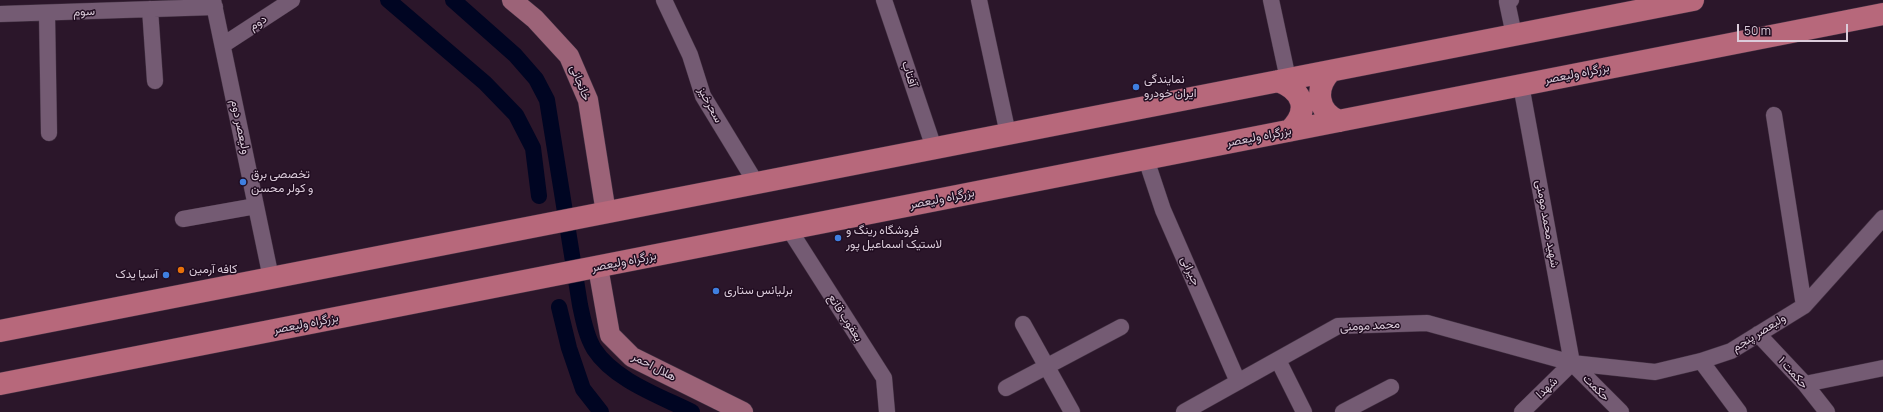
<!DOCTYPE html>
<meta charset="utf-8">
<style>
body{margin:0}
#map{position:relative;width:1883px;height:412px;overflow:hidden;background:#2b162a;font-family:Manrope,sans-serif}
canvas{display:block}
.scale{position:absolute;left:1737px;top:24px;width:111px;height:18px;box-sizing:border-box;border:2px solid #dbccda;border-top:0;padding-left:5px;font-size:12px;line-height:14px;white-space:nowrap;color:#dbccda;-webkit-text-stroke:3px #210d21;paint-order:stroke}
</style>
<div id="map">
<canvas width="1883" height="412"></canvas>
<div class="scale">50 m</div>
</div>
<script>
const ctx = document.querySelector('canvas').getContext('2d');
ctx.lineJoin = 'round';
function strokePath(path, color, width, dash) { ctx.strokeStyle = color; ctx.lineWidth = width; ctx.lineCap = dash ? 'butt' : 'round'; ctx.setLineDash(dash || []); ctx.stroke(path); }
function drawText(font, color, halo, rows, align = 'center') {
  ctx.font = font + ' Manrope,Vazirmatn,sans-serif'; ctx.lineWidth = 3; ctx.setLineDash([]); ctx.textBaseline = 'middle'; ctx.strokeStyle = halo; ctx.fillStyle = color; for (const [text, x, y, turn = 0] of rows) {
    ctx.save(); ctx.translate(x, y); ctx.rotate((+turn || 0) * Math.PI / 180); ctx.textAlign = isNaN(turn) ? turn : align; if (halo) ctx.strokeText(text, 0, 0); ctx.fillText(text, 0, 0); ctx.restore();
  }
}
strokePath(new Path2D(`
 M 388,0 L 485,83 L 516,115 L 533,148 L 539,196
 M 453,0 L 515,55 L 536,79 L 547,100 L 580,305 C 583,319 586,336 594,349 C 614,380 660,396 692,412
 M 559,307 L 569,348 L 583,389 L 601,412`), '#000522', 16);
const minor = new Path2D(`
 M 213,0 L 271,278
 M 664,0 L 690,55 L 703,96 L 756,183
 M 884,0 L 934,148
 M 979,0 L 1008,134
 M 1271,0 L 1288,79
 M 1511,0 L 1507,2 L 1514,35
 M 150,9 L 155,81
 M 0,14 L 215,7
 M 47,14 L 49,133
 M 223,45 L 292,0
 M 1521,85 L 1572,363
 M 1774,115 L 1804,306
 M 1146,159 L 1163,210 L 1238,382
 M 183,219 L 256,206
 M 789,229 L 884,378 L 887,412
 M 1023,324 L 1072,412
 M 1758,334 L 1805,384 L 1827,412
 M 1278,360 L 1304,412
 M 1701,361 L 1739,412
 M 1572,363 L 1621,412
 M 1805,384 L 1883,368
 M 1006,388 L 1121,327
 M 1184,412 L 1338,326 L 1427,323 L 1572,363 L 1655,372 L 1701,361 L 1731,351 L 1804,306 L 1883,218
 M 1343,412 L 1391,387
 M 1522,412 L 1572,363`);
const major = new Path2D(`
 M 512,0 L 535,19 L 569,56 L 588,100 L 606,213
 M 598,267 L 610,335 L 632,357 L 743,412`);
const highway = new Path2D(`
 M 1331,71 C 1314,88 1317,112 1339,121
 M 1278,81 C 1304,91 1310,111 1289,131
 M 0,331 L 1693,0
 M 0,384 L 1883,14`);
strokePath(minor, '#433243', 17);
strokePath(major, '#433243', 21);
strokePath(highway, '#433243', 23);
strokePath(minor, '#745b73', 16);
strokePath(major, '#9c6378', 20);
strokePath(highway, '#b7687b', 22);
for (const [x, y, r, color] of [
 [1136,87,4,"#3f7fe0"],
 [243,182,4,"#3f7fe0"],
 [838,238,4,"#3f7fe0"],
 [181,270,4,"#e8710a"],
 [166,275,4,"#3f7fe0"],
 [716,291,4,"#3f7fe0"]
]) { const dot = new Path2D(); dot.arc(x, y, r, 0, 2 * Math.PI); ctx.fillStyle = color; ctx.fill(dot); strokePath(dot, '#210d21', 1.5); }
drawText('12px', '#dbccda', '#210d21', [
 ["سوم",84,12,-3],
 ["دوم",258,23,-33],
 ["آفتاب",909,74,72],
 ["بزرگراه ولیعصر",1577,74,-11],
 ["خانجانی",580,83,68],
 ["سحرخیز",710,105,62],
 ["ولیعصر دوم",240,127,78],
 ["بزرگراه ولیعصر",1259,137,-11],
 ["بزرگراه ولیعصر",942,199,-11],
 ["شهید محمد مومنی",1547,224,80],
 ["بزرگراه ولیعصر",624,262,-11],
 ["جیرانی",1190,271,66],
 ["یعقوب قانع",845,318,57],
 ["بزرگراه ولیعصر",306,324,-11],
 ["محمد مومنی",1370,326,-3],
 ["ولیعصر پنجم",1759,333,-32],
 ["هلال احمر",654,367,28],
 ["حکمت ۱",1793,373,48],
 ["شهدا",1547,388,-44],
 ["حکمت",1596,388,45]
]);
drawText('12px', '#dbccda', '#210d21', [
 ["نمایندگی",1144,80],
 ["ایران خودرو",1144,94],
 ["تخصصی برق",251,175],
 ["و کولر محسن",251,189],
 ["فروشگاه رینگ و",846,231],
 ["لاستیک اسماعیل پور",846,245],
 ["کافه آرمین",189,270],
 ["آسیا یدک",158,275,"right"],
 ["برلیانس ستاری",724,291]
], 'left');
</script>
